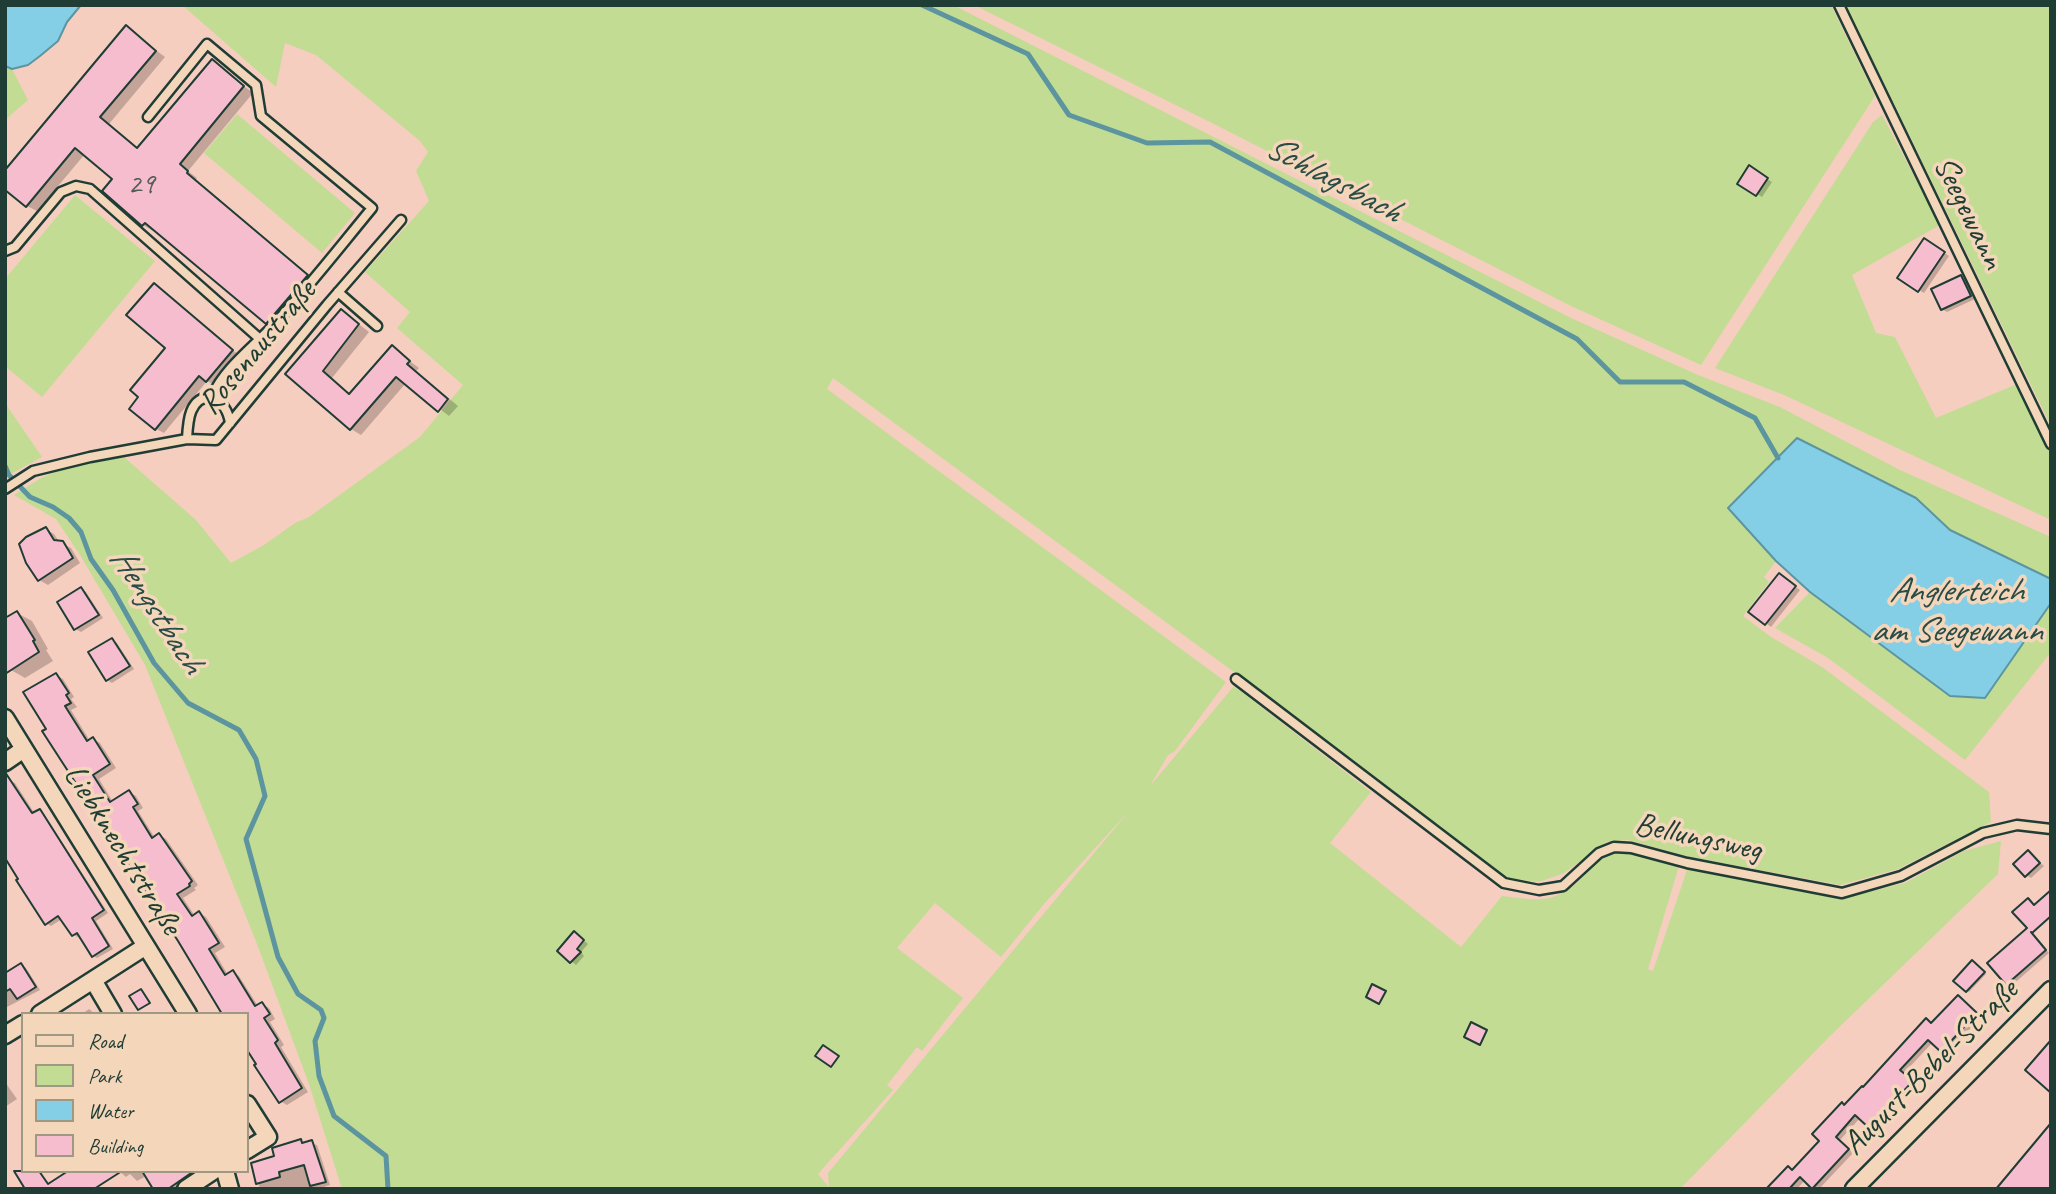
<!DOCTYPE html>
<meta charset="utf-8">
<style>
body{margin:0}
#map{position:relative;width:2056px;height:1194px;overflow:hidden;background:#f5cec0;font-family:Caveat,sans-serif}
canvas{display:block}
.frame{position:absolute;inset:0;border:7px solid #1f3d34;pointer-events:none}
.legend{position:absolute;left:21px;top:1012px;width:228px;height:161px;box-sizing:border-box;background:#f4d6ba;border:2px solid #9f9984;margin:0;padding:9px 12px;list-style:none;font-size:21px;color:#1f3d34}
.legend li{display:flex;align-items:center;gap:14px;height:35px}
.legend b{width:35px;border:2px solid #9f9984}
</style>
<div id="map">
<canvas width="2056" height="1194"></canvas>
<div class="frame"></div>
<ul class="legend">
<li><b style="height:9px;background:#f4d6ba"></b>Road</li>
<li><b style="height:19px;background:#c2dc93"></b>Park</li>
<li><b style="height:19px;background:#85cfe6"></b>Water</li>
<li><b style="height:19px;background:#f6bdcf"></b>Building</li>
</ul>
</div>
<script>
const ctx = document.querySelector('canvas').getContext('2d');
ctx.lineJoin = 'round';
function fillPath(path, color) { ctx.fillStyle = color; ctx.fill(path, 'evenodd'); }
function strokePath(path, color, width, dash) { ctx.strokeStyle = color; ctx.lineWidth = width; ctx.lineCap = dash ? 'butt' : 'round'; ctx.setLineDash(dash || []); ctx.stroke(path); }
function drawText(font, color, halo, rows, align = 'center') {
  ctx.font = font + ' Caveat,sans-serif'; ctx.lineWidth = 7; ctx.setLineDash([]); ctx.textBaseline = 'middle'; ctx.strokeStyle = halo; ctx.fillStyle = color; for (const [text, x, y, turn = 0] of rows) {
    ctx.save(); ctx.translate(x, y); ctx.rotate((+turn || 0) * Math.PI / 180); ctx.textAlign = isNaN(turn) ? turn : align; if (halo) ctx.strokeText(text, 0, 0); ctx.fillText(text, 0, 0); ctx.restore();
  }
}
fillPath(new Path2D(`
 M 182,5 L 953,5 L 1571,318 L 1698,375 L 1780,407 L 1900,470 L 2051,537 L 2051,579 L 1950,530 L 1916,497 L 1728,508 L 1776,561 L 1764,577 L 1769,582 L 1743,616 L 1771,637 L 1822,667 L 1989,792 L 1991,822 L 1898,869 L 1840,885 L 1690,857 L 1628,840 L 1607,842 L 1564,873 L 1539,882 L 1508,879 L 1238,675 L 833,378 L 827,389 L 1226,682 L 1175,751 L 1168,755 L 1150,786 L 1234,686 L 1371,792 L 1330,843 L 1461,947 L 1502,896 C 1538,900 1554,905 1582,878 C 1589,871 1597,860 1606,856 C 1628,845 1658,859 1679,866 L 1648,969 L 1653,971 L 1688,867 L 1840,899 L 1905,883 L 1964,851 L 2001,841 L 1998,874 L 1830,1036 L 1680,1189 L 342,1189 L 309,1084 L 257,944 L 145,665 L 80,555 L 56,519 L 14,495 L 41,478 L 74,464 L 124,457 L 196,520 L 231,563 L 264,545 L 295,523 L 309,517 L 420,437 L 463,385 L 397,328 L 410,312 L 365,272 L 429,201 L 416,171 L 428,152 L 420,141 L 316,55 L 285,43 L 276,87 ZM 1129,811 L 828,1173 L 829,1187 L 818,1174 L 893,1090 L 887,1085 L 917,1047 L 922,1051 L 963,998 L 897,948 L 935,903 L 1001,957 L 1044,904 Z
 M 974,5 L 1831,5 L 1875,96 L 1701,365 L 1571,306 L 1218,126 Z
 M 1846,5 L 2051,5 L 2051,426 Z
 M 5,66 L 12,69 L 28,100 L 5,120 Z
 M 237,114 L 355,213 L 322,253 L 204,153 Z
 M 1882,115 L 1940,225 L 1852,275 L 1876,333 L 1895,337 L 1936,418 L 2017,384 L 2051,454 L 2051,520 L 1784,395 L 1715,368 L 1873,122 Z
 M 75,195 L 155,261 L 42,397 L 5,366 L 5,279 Z
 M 5,403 L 42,457 L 5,477 Z
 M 1810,592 L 1950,696 L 1985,698 L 2051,603 L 2051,652 L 1965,760 L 1828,658 L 1775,628 Z`), '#c2dc93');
const water = new Path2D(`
 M 5,5 L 81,5 L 67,22 L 58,41 L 40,56 L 28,65 L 12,69 L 5,66 Z
 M 1797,438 L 1916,498 L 1950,530 L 2051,579 L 2051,603 L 1985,698 L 1950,696 L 1810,592 L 1776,561 L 1728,508 Z`);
fillPath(water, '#85cfe6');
strokePath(water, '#5c959f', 2);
fillPath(new Path2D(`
 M 126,28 L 165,57 L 109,124 L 139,149 L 212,62 L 253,93 L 188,171 L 197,178 L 195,180 L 317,282 L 277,328 L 267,322 L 155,229 L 153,231 L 143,225 L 104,190 L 114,178 L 85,154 L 37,211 L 27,206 Z
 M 1749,168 L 1772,182 L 1762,197 L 1739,183 Z
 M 1924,240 L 1949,256 L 1924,293 L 1899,277 Z
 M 1961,277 L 1966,280 L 1975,299 L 1947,312 L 1942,309 Z
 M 154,285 L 240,356 L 215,385 L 207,381 L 164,433 L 156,429 L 168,348 Z
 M 342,311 L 369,332 L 332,378 L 351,395 L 392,348 L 419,368 L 416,371 L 458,406 L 449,416 L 406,383 L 361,435 L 351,429 L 287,374 Z
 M 46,529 L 54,534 L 60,543 L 71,548 L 80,563 L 48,585 L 39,580 Z
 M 1784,578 L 1800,590 L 1771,627 L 1751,612 Z
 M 81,589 L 86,592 L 103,618 L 81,632 L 76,629 Z
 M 17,613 L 32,621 L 48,649 L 46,650 L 53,661 L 25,678 L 11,670 Z
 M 112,640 L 117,643 L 134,669 L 112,683 L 107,680 Z
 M 56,675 L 63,679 L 74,697 L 71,699 L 77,707 L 71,710 L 90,741 L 93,739 L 100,743 L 116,768 L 99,779 L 113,802 L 129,792 L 136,796 L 143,808 L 138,811 L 155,838 L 159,835 L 166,839 L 198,885 L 194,888 L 196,890 L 183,898 L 195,916 L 199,913 L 206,917 L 225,947 L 215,953 L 228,975 L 233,972 L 239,976 L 258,1006 L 262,1004 L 269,1008 L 275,1019 L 270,1022 L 284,1045 L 281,1047 L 308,1092 L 287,1105 L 280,1101 L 247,1048 L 247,1014 L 48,730 Z
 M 11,781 L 15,783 L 35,814 L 40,811 L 44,814 L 108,913 L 96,921 L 113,949 L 97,958 L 93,956 L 80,936 L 78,937 L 73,935 L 62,919 L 51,926 L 46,923 Z
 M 2028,852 L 2044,866 L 2031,878 L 2026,875 Z
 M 2028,930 L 2049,953 L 2011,986 L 2007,984 Z
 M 579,936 L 588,944 L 581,952 L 584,956 L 576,965 L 559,951 Z
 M 1974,964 L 1986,974 L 1969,992 L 1956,981 Z
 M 21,965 L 26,968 L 40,990 L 5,1008 L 5,969 L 8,973 Z
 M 1963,1000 L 1981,1017 L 1947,1054 L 1933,1042 L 1904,1073 L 1916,1085 L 1875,1129 L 1860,1118 L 1840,1140 L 1853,1153 L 1819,1189 L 1813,1187 L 1805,1180 L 1797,1189 L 1770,1189 L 1793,1171 L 1822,1141 L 1845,1106 L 1933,1024 Z
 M 89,1009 L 95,1014 L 82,1014 Z
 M 5,1082 L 17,1099 L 5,1107 Z
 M 301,1141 L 317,1145 L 330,1185 L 317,1189 L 260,1189 L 253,1164 L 276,1157 Z
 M 119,1171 L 194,1171 L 196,1175 L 175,1189 L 155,1189 L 146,1176 L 137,1181 L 130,1174 L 126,1177 Z`), '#0003');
strokePath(new Path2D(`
 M 922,5 L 1028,54 L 1069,115 L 1147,143 L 1210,142 L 1577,339 L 1620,382 L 1684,382 L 1755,418 L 1778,458
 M 5,466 L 9,475 L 30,497 L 53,507 L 69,518 L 81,532 L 91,559 L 113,590 L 154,663 L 188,703 L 239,730 L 256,759 L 265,796 L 246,839 L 278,957 L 298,994 L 321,1010 L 324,1018 L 315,1041 L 319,1076 L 334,1116 L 386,1156 L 388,1189`), '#5c959f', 5);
const building = new Path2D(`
 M 126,25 L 156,51 L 100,117 L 137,148 L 212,59 L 244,86 L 180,164 L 188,171 L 187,173 L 308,275 L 266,324 L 145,223 L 142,226 L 102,191 L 112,179 L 75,148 L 26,207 L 5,190 L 5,170 Z
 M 1749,165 L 1768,178 L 1756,196 L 1737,184 Z
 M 1924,238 L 1945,252 L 1918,292 L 1897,278 Z
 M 1961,275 L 1971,296 L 1941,310 L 1931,289 Z
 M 154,283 L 233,350 L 206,382 L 199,376 L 155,430 L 129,409 L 138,397 L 130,390 L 165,348 L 126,315 Z
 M 341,309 L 359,324 L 323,371 L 349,394 L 392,345 L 410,361 L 407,364 L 448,399 L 438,412 L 396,377 L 350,430 L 285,374 Z
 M 46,527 L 54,540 L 63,541 L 73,558 L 38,581 L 26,563 L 19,544 L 26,537 Z
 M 1779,573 L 1796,586 L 1765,625 L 1748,612 Z
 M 81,587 L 99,615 L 74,630 L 57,602 Z
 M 17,611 L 35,640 L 33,641 L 39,652 L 5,674 L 5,618 Z
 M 112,638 L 130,666 L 106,681 L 88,652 Z
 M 56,673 L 69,693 L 66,695 L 71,703 L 65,706 L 87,741 L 93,737 L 110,764 L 93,775 L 110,802 L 129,790 L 138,804 L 133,807 L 152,838 L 159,833 L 192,881 L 189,884 L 190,886 L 177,894 L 192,916 L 199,911 L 219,943 L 209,949 L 225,975 L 233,970 L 255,1006 L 262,1002 L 270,1014 L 264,1018 L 278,1040 L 275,1043 L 302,1088 L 279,1103 L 254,1065 L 256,1064 L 247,1050 L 247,1014 L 222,1014 L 178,941 L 42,731 L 46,729 L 23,692 Z
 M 5,772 L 32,813 L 40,809 L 104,910 L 92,918 L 109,946 L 92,957 L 77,933 L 72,936 L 58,916 L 45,925 L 16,880 L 18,879 L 5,858 Z
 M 2028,850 L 2040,863 L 2025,877 L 2013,864 Z
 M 2051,890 L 2051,916 L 2032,933 L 2031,932 L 2046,950 L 2006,985 L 1987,963 L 2027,928 L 2012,912 L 2028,898 L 2034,905 Z
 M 574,931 L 584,940 L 577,949 L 581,952 L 570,963 L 557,951 Z
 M 1972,960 L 1985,972 L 1966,992 L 1953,981 Z
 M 21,963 L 36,987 L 17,999 L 10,989 L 5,992 L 5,973 Z
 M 1372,984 L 1386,991 L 1379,1004 L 1366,997 Z
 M 141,989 L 150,1003 L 138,1010 L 129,996 Z
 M 1958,995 L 1977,1013 L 1941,1052 L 1928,1040 L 1900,1070 L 1913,1081 L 1869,1128 L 1855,1115 L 1836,1137 L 1849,1149 L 1812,1189 L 1800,1177 L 1789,1189 L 1766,1189 L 1788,1166 L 1792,1170 L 1819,1141 L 1812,1134 L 1842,1102 L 1844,1105 L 1862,1086 L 1863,1087 L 1926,1018 L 1931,1023 Z
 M 1471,1022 L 1487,1030 L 1480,1045 L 1464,1037 Z
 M 2051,1040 L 2051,1093 L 2025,1070 Z
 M 823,1045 L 839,1056 L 831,1067 L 815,1056 Z
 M 2051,1123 L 2051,1189 L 1996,1189 Z
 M 301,1139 L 302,1143 L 312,1140 L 326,1182 L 310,1186 L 304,1165 L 279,1172 L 280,1177 L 256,1184 L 251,1163 L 274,1156 L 272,1148 Z
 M 14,1171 L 39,1171 L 48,1184 L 68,1171 L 122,1171 L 94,1189 L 25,1189 Z
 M 142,1171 L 194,1171 L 168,1189 L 153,1189 Z`);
fillPath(building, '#f6bdcf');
strokePath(building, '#1f3d34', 2);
const service = new Path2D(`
 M 1839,5 L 2051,444
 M 148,117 L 207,44 L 256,85 L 261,116 L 372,208 C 339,248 307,289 272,327 C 251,349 225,368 212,396
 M 5,251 L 15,247 L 61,192 L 76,186 L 90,189 L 260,339
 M 338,292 L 377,326
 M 187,439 C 188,420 189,398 212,396 C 223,404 228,410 230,423
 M 5,489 L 33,471 L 90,457 L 187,439 L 216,440 L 327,305 L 401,220
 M 1236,679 L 1504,883 L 1539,890 L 1563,886 L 1599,853 L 1614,847 L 1631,848 L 1687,863 L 1842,893 L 1901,876 L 1983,833 L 2017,825 L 2051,829`);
const minor = new Path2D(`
 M 5,718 L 188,1014
 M 5,762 L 24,749
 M 93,980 L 113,1014
 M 40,1014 L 146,946
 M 5,1035 L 23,1024
 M 247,1104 L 268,1137 L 247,1150
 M 225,1171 L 230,1189
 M 186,1189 L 213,1171
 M 1854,1189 L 2051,990`);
strokePath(service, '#1f3d34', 13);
strokePath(minor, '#1f3d34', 21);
strokePath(service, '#f4d6ba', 8);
strokePath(minor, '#f4d6ba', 16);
drawText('30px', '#555d5b', null, [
 ["29",141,185]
]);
drawText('33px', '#1f3d34', '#f4d6ba', [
 ["Seegewann",1968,213,64],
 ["Rosenaustraße",258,348,-50],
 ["Bellungsweg",1698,838,12],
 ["Liebknechtstraße",122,850,58],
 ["August-Bebel-Straße",1931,1068,-45]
]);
drawText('italic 35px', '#294c46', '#f4d6ba', [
 ["Schlagsbach",1333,180,28],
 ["Anglerteich",1956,592],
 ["am Seegewann",1956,632],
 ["Hengstbach",156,611,57]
]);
</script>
